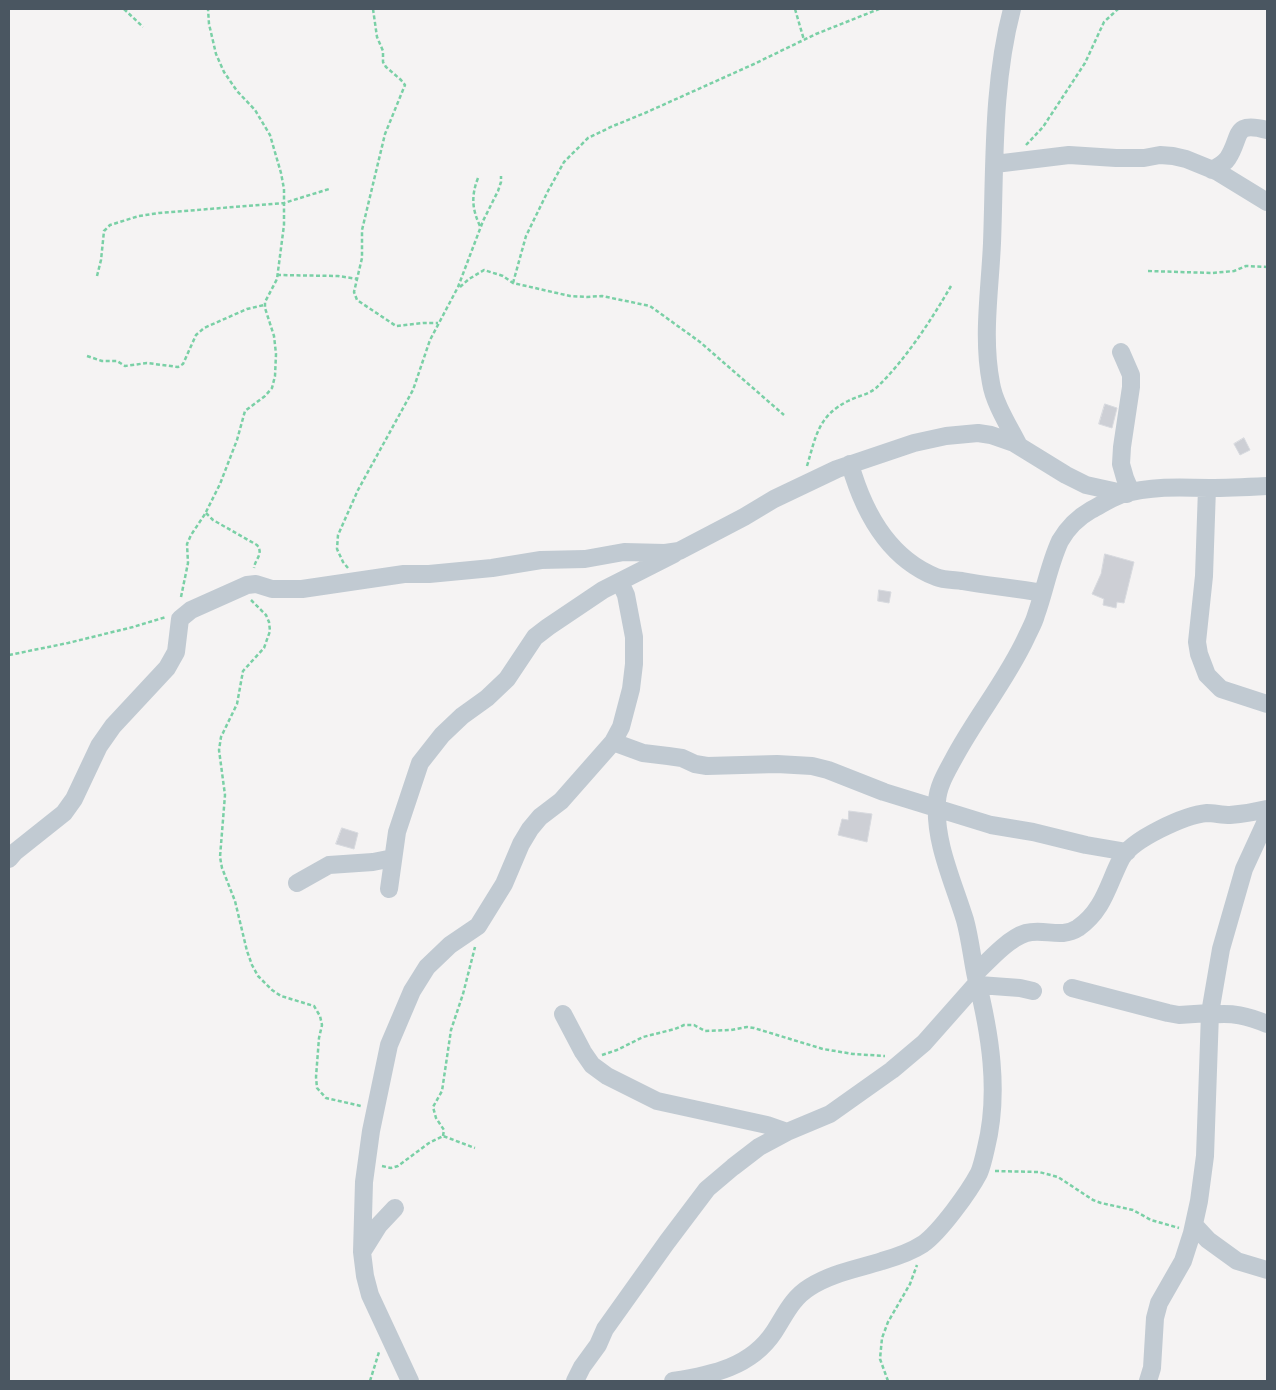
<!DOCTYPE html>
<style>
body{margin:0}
#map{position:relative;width:1276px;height:1390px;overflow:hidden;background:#f5f3f3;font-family:"Public Sans",sans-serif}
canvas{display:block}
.frame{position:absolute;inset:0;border:10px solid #4a5661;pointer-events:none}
</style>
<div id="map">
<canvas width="1276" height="1390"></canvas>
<div class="frame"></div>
</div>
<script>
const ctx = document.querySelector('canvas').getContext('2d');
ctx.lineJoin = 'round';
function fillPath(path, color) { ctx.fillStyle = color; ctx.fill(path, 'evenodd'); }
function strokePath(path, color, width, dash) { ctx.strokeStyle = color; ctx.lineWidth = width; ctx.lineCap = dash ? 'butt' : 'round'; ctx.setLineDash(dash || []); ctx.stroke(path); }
const building = new Path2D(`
 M 1105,404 L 1117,408 L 1112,428 L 1099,424 Z
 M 1244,438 L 1250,450 L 1240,455 L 1234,444 Z
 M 1105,554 L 1134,562 L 1124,603 L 1117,602 L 1116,608 L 1103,605 L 1104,599 L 1092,594 L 1101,574 Z
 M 879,590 L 891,592 L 889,603 L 878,601 Z
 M 849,811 L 872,814 L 867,842 L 838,835 L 842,819 L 848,820 Z
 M 342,828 L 358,833 L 354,849 L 336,844 Z`);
fillPath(building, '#cdcfd5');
strokePath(building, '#d7d9de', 1);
strokePath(new Path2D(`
 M 124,9 L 143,27
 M 373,9 L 377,37 L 383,51 L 383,62 L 386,67 L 401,80 L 405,85 L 385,134 L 362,230 L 362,258 L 354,292 L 357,300 L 396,326 L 423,323 L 438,323
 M 795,9 L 804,40
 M 1026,145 L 1043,127 L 1085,63 L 1104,22 L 1118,9
 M 478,178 C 471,196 472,209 480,226
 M 1148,271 L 1212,273 L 1234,271 L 1246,266 L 1267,267
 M 277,275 L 338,276 L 358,279
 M 97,276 L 101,260 L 104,231 L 110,225 L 139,216 L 159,213 L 284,203 L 329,189
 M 513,283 L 526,236 L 548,191 L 564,162 L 588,138 L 613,126 L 645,113 L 754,64 L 816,34 L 879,9
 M 460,287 L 469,279 L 484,270 L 503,276 L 513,283 L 570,296 L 587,297 L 602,296 L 650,306 L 700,342 L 784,415
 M 87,356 L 102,361 L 117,361 L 125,366 L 147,363 L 178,367 L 183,364 L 196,335 L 204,328 L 247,309 L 264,305
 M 807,466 C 816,436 818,416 848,401 C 857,396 868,395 876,388 C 904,362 932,319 951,286
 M 206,513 L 213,520 L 257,545 C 264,554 255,559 254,568
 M 348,568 L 343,562 L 337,549 L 338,535 L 358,490 L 413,390 L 430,340 L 458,287 L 483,221 L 498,191 L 501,182 L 501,176
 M 181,597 L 188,563 L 187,544 L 191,535 L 205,514 L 220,484 L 237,440 L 245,411 L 265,396 L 272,388 L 275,376 L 276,354 L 274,336 L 265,308 L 265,302 L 277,279 L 284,225 L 284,189 L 281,173 L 270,135 L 255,110 L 237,91 L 224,72 L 216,54 L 209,24 L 208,9
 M 251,600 L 266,615 L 269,622 L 270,631 L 264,648 L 243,671 L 237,704 L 221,737 L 219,750 L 225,795 L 220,857 L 222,868 L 235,901 L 247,951 L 252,965 L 258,976 L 272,990 L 281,996 L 314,1006 L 320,1016 L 322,1025 L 319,1038 L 316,1077 L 317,1088 L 326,1098 L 361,1106
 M 9,655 L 68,643 L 133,627 L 166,617
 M 602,1055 L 617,1050 L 643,1037 L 675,1029 L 684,1025 L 694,1025 L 705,1031 L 731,1030 L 747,1027 L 754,1028 L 823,1049 L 853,1054 L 885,1056
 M 443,1136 L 444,1130 L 436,1118 L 433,1107 L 442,1091 L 451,1030 L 463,994 L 475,947
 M 382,1166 L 391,1168 L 398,1166 L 429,1143 L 443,1136 L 475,1148
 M 995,1171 L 1039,1172 L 1058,1177 L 1093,1200 L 1101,1203 L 1133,1210 L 1151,1220 L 1179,1228
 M 370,1381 L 379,1352
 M 888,1381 L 880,1359 L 882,1338 L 888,1322 L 910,1284 L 917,1265`), '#7ad0a6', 2.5, [4, 2.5]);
strokePath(new Path2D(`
 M 1012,9 C 992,85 995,165 992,243 C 990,290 982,337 991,383 C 994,403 1010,428 1019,446
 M 995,164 L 1069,155 L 1116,158 L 1144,158 L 1160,155 L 1173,156 L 1186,159 L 1218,172 L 1267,202
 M 1212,170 C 1218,167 1225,163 1228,158 C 1242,136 1232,121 1267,130
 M 1121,352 L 1131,375 L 1131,387 L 1122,447 L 1121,464 L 1125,478 L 1131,492
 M 850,464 C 863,510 888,558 936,577 C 943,580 954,580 962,581 C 989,586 1016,588 1042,593
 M 1207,488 L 1204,576 L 1197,642 L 1199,654 L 1207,675 L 1221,689 L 1267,704
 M 613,742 L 643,753 L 668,756 L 682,758 L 695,764 L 707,766 L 777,764 L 812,766 L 828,770 L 884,792 L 991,825 L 1033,832 L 1086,845 L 1127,852
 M 9,859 L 15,852 L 64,813 L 74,799 L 99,746 L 113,726 L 167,668 L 176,652 L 180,619 L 191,610 L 247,585 L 256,584 L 272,589 L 302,589 L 404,574 L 429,574 L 492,568 L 541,560 L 585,559 L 624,552 L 665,553 L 679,551 L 744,517 L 774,499 L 837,469 L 914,443 L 946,436 L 978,433 L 991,435 L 1014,443 L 1066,475 L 1086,485 L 1127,494
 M 297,883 L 329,865 L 373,862 L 393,858
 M 389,889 L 397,832 L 420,763 L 442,735 L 462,716 L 487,698 L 507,679 L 535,637 L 548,627 L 603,590 L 674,554
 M 976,973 C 989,960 1009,938 1026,933 C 1044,928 1061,939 1078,928 C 1104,910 1108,884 1121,859 C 1132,839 1185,815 1207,813 C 1214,813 1222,815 1230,815 C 1242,814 1255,812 1267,809
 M 979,985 L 1020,988 L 1033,991
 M 1072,988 L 1168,1013 L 1179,1015 L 1210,1013
 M 563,1014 L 583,1052 L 592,1065 L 607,1076 L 657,1101 L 767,1125 L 787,1132
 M 1210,1015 C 1232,1012 1248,1016 1267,1024
 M 1194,1225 L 1208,1240 L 1237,1261 L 1267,1270
 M 364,1249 L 379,1225 L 395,1208
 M 410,1381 L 370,1295 L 365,1276 L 362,1252 L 364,1182 L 371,1131 L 389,1045 L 412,991 L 427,967 L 450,945 L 478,926 L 504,884 L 521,844 L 530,829 L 540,817 L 561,801 L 613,742 L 621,727 L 631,689 L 634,664 L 634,637 L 626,595 L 620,582
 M 575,1381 L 582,1367 L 598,1345 L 605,1329 L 667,1242 L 707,1189 L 733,1167 L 759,1147 L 787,1132 L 830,1114 L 892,1070 L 924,1043 L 978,982
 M 673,1381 C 712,1375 751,1367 774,1332 C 785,1315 792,1298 810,1287 C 832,1273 857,1269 882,1261 C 896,1257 911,1252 923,1244 C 940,1232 969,1192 979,1173 C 982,1166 984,1157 986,1148 C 1000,1092 990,1032 976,977 C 972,958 970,938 965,920 C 953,881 934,842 937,801 C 938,786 946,773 953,760 C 975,718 1006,681 1026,638 C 1029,631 1034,623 1036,615 C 1045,590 1049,565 1060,541 C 1068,527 1077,518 1091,510 C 1101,505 1109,499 1120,495 C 1149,486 1179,487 1209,488 C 1229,488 1248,487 1267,486
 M 1148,1381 L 1152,1368 L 1155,1318 L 1159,1303 L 1183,1261 L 1192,1233 L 1199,1201 L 1205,1156 L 1210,1013 L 1221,949 L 1244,869 L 1267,819`), '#c1cad2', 18);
</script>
